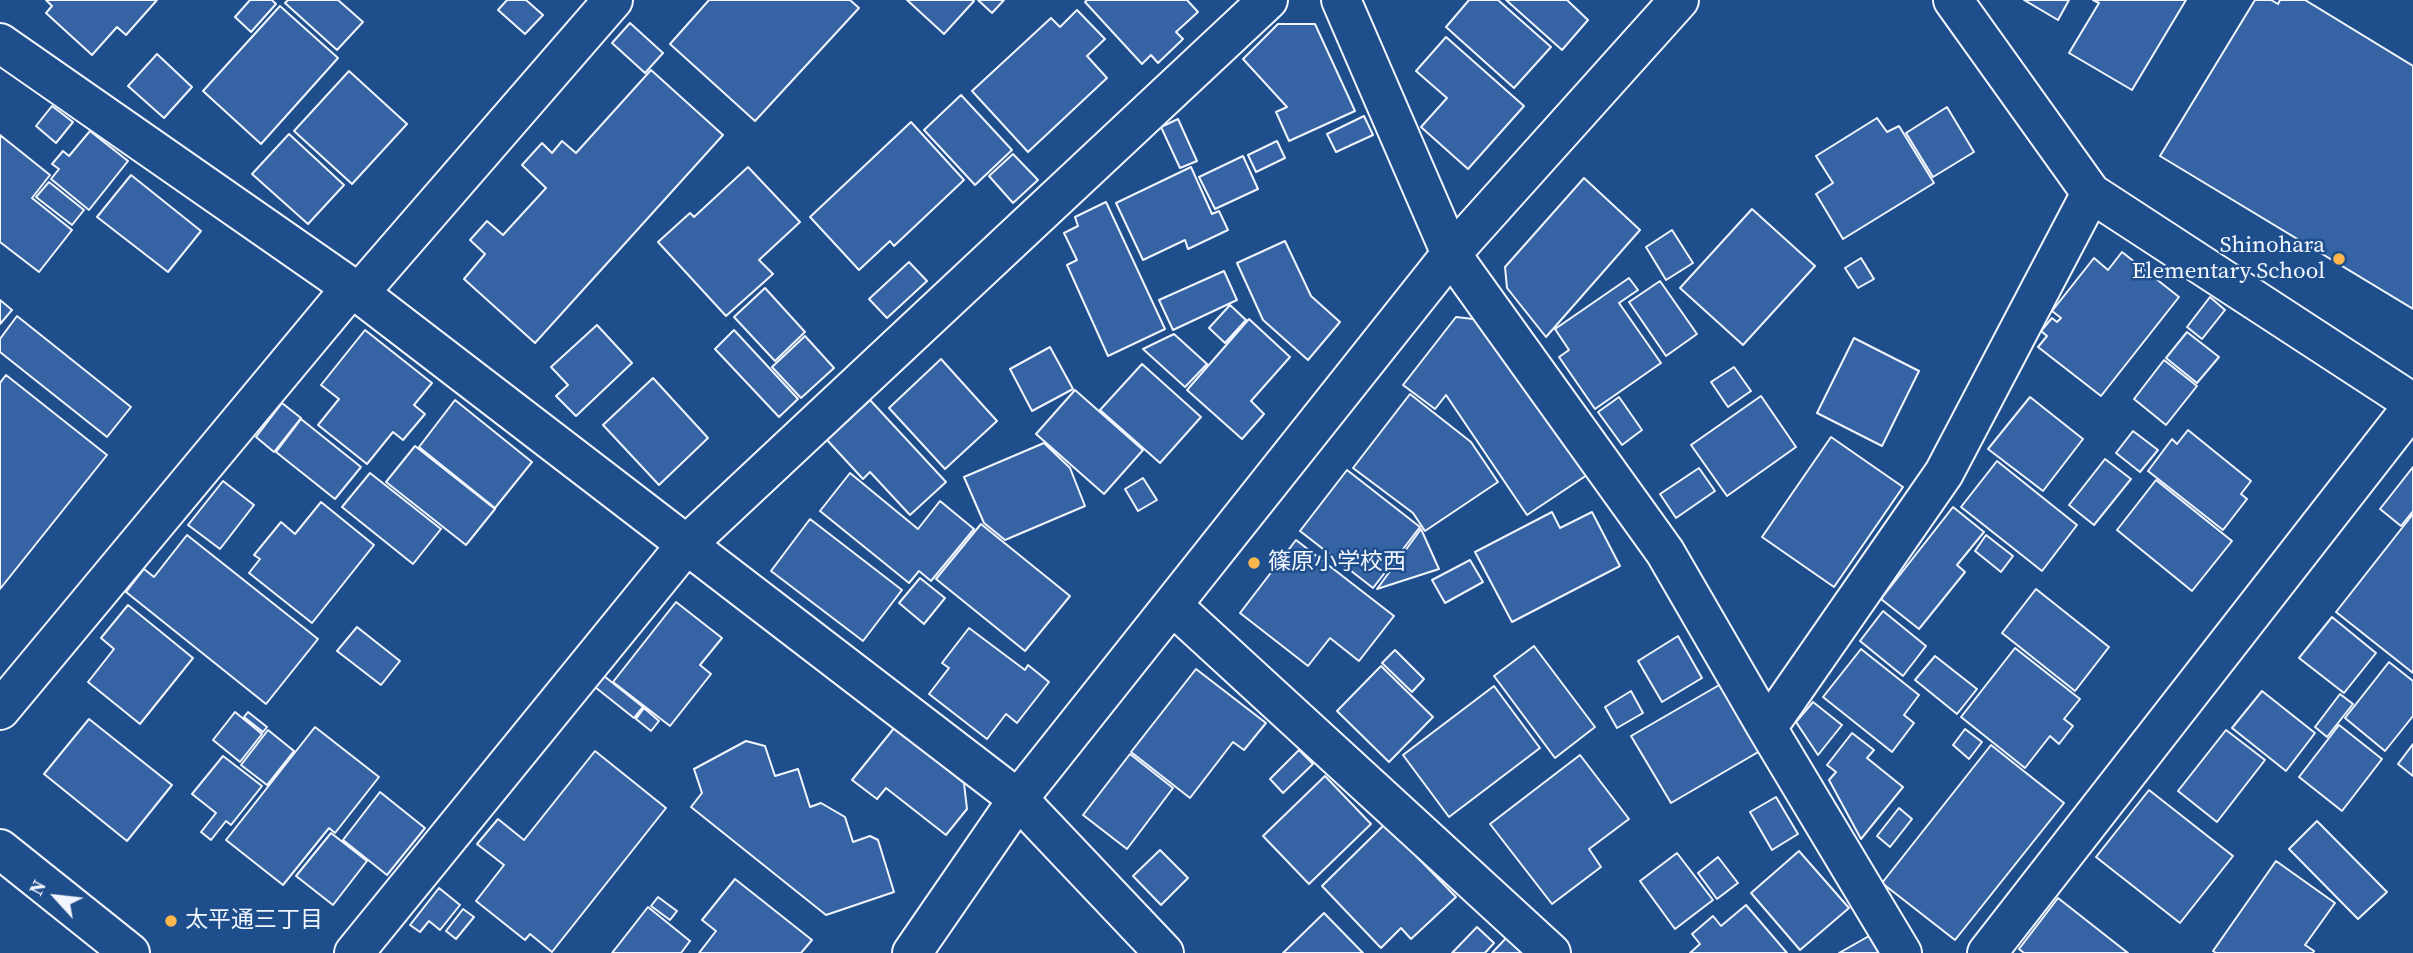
<!DOCTYPE html>
<meta charset="utf-8">
<style>
body{margin:0}
#map{position:relative;width:2413px;height:953px;overflow:hidden;background:#1f4e8c;font-family:"Source Serif 4",serif}
canvas{display:block}
.north{position:absolute;left:21px;top:862px;width:70px;height:70px;-webkit-text-stroke:5px #1f4e8c;paint-order:stroke;rotate:297deg;font-size:19px;font-weight:700;line-height:28px;text-align:center;color:#f2f6ff}
.north::after{content:'';display:block;margin:auto;width:24px;height:32px;background:#f2f6ff;clip-path:polygon(50% 0,100% 100%,50% 72%,0 100%)}
</style>
<div id="map">
<canvas width="2413" height="953"></canvas>
<div class="north">N</div>
</div>
<script>
const ctx = document.querySelector('canvas').getContext('2d');
ctx.lineJoin = 'round';
function fillPath(path, color) { ctx.fillStyle = color; ctx.fill(path, 'evenodd'); }
function strokePath(path, color, width, dash) { ctx.strokeStyle = color; ctx.lineWidth = width; ctx.lineCap = dash ? 'butt' : 'round'; ctx.setLineDash(dash || []); ctx.stroke(path); }
function drawText(font, color, halo, rows, align = 'center') {
  ctx.font = font + ' "Source Serif 4","Noto Sans JP",serif'; ctx.lineWidth = 5; ctx.setLineDash([]); ctx.textBaseline = 'middle'; ctx.strokeStyle = halo; ctx.fillStyle = color; for (const [text, x, y, turn = 0] of rows) {
    ctx.save(); ctx.translate(x, y); ctx.rotate((+turn || 0) * Math.PI / 180); ctx.textAlign = isNaN(turn) ? turn : align; if (halo) ctx.strokeText(text, 0, 0); ctx.fillText(text, 0, 0); ctx.restore();
  }
}
const building = new Path2D(`
 M 46,0 L 157,0 L 126,35 L 117,27 L 92,55 L 46,13 L 52,6 Z
 M 250,0 L 272,0 L 276,4 L 251,32 L 235,17 Z
 M 288,0 L 338,0 L 363,22 L 337,50 L 285,3 Z
 M 507,0 L 526,0 L 543,15 L 525,34 L 498,10 Z
 M 709,0 L 850,0 L 859,8 L 755,121 L 670,44 Z
 M 907,0 L 972,0 L 974,1 L 944,34 Z
 M 978,0 L 1004,0 L 992,13 Z
 M 1087,0 L 1187,0 L 1198,12 L 1176,32 L 1183,39 L 1158,63 L 1151,55 L 1142,64 L 1085,2 Z
 M 1469,0 L 1498,0 L 1551,47 L 1514,88 L 1446,27 Z
 M 1506,0 L 1567,0 L 1588,20 L 1562,50 Z
 M 2024,0 L 2069,0 L 2058,20 Z
 M 2093,0 L 2186,0 L 2132,90 L 2069,53 L 2099,3 Z
 M 2255,0 L 2271,0 L 2278,4 L 2280,0 L 2305,0 L 2413,66 L 2413,309 L 2160,156 Z
 M 280,6 L 338,58 L 261,144 L 203,91 Z
 M 1077,10 L 1105,39 L 1087,56 L 1107,78 L 1028,152 L 972,91 L 1051,18 L 1060,27 Z
 M 630,23 L 663,53 L 645,73 L 612,43 Z
 M 1278,24 L 1315,24 L 1355,111 L 1289,141 L 1276,112 L 1287,107 L 1243,59 Z
 M 1446,37 L 1524,106 L 1468,169 L 1421,127 L 1447,98 L 1416,71 Z
 M 157,54 L 192,87 L 164,118 L 128,86 Z
 M 651,70 L 723,135 L 535,343 L 464,279 L 485,254 L 470,240 L 487,221 L 503,235 L 546,188 L 522,165 L 542,143 L 552,153 L 562,141 L 576,153 Z
 M 349,71 L 407,124 L 352,184 L 294,131 Z
 M 961,95 L 1012,150 L 975,185 L 924,130 Z
 M 52,106 L 73,122 L 56,143 L 36,126 Z
 M 1947,107 L 1974,152 L 1933,177 L 1906,133 Z
 M 1364,116 L 1373,135 L 1336,152 L 1327,134 Z
 M 1877,118 L 1887,132 L 1899,126 L 1934,183 L 1843,239 L 1816,194 L 1833,183 L 1816,156 Z
 M 1178,119 L 1197,161 L 1180,168 L 1161,127 Z
 M 911,122 L 964,180 L 894,246 L 890,241 L 859,270 L 810,217 Z
 M 90,131 L 128,161 L 89,210 L 51,179 L 59,169 L 52,164 L 63,151 L 69,156 Z
 M 289,134 L 344,185 L 308,224 L 252,174 Z
 M 0,135 L 50,175 L 32,198 L 72,230 L 39,272 L 0,242 Z
 M 1277,141 L 1285,158 L 1256,172 L 1248,155 Z
 M 1013,154 L 1038,180 L 1013,203 L 989,176 Z
 M 1243,156 L 1258,189 L 1215,209 L 1199,177 Z
 M 748,167 L 800,222 L 759,260 L 773,274 L 726,316 L 658,242 L 690,213 L 694,217 Z
 M 1191,167 L 1212,214 L 1219,211 L 1228,230 L 1188,249 L 1185,240 L 1143,260 L 1116,203 Z
 M 131,175 L 201,231 L 168,272 L 97,217 Z
 M 1584,178 L 1640,230 L 1546,337 L 1507,288 L 1505,267 Z
 M 49,182 L 84,210 L 72,225 L 36,197 Z
 M 1106,202 L 1165,329 L 1108,356 L 1067,265 L 1077,260 L 1064,233 L 1078,226 L 1075,217 Z
 M 1752,209 L 1815,266 L 1743,345 L 1680,288 Z
 M 1672,230 L 1693,263 L 1666,280 L 1646,247 Z
 M 1285,241 L 1311,296 L 1340,322 L 1308,360 L 1263,320 L 1237,263 Z
 M 2122,252 L 2179,297 L 2101,396 L 2038,347 L 2047,336 L 2041,331 L 2052,318 L 2057,322 L 2061,318 L 2052,311 L 2094,258 L 2108,270 Z
 M 1861,258 L 1874,279 L 1858,288 L 1845,268 Z
 M 909,262 L 927,281 L 887,318 L 869,299 Z
 M 1224,271 L 1237,300 L 1173,330 L 1159,300 Z
 M 1629,278 L 1638,290 L 1619,303 L 1661,363 L 1595,409 L 1559,357 L 1569,350 L 1555,329 Z
 M 1660,281 L 1697,334 L 1666,356 L 1629,302 Z
 M 765,288 L 805,332 L 775,361 L 734,317 Z
 M 2210,297 L 2225,310 L 2202,339 L 2187,327 Z
 M 0,300 L 12,310 L 0,324 Z
 M 1230,305 L 1246,320 L 1225,343 L 1209,328 Z
 M 17,316 L 131,407 L 107,437 L 0,352 L 0,339 Z
 M 1456,317 L 1482,320 L 1587,475 L 1527,515 L 1446,395 L 1435,409 L 1403,385 Z
 M 1249,319 L 1290,357 L 1251,401 L 1264,414 L 1242,439 L 1187,390 Z
 M 597,325 L 632,363 L 576,416 L 556,396 L 568,385 L 551,367 Z
 M 365,330 L 432,383 L 414,405 L 425,414 L 403,440 L 393,432 L 367,464 L 318,425 L 339,399 L 321,385 Z
 M 734,330 L 798,399 L 779,417 L 715,349 Z
 M 2187,332 L 2219,357 L 2197,383 L 2166,358 Z
 M 1174,334 L 1207,364 L 1185,387 L 1143,349 Z
 M 805,336 L 834,368 L 801,398 L 772,367 Z
 M 1854,338 L 1919,371 L 1882,446 L 1817,413 Z
 M 1050,347 L 1073,389 L 1032,411 L 1010,369 Z
 M 941,359 L 997,421 L 945,469 L 889,408 Z
 M 2164,360 L 2197,386 L 2166,425 L 2134,399 Z
 M 1142,364 L 1201,417 L 1160,463 L 1100,410 Z
 M 1734,367 L 1751,391 L 1728,407 L 1711,382 Z
 M 6,375 L 107,455 L 0,589 L 0,383 Z
 M 653,378 L 708,438 L 659,485 L 603,425 Z
 M 1075,390 L 1143,450 L 1104,494 L 1036,434 Z
 M 1410,394 L 1471,442 L 1498,482 L 1425,531 L 1413,513 L 1353,468 Z
 M 1761,396 L 1796,447 L 1727,496 L 1691,445 Z
 M 1619,397 L 1642,430 L 1622,445 L 1598,412 Z
 M 2030,397 L 2083,439 L 2043,491 L 1988,449 Z
 M 455,400 L 532,462 L 495,508 L 419,447 Z
 M 870,400 L 946,482 L 910,515 L 870,472 L 863,479 L 827,440 Z
 M 282,403 L 301,418 L 274,452 L 256,437 Z
 M 301,419 L 361,467 L 335,499 L 276,452 Z
 M 2188,430 L 2251,481 L 2241,494 L 2247,499 L 2223,530 L 2148,471 L 2172,439 L 2177,444 Z
 M 2133,431 L 2158,450 L 2140,472 L 2116,453 Z
 M 1831,437 L 1903,487 L 1834,587 L 1762,537 Z
 M 1044,443 L 1070,468 L 1085,506 L 1005,540 L 984,523 L 964,477 Z
 M 415,446 L 495,509 L 466,545 L 386,482 Z
 M 2105,459 L 2131,479 L 2094,525 L 2069,505 Z
 M 1997,461 L 2077,525 L 2042,571 L 1961,507 Z
 M 2413,467 L 2413,511 L 2401,526 L 2380,509 Z
 M 1699,468 L 1715,491 L 1676,518 L 1660,494 Z
 M 1347,470 L 1420,527 L 1373,588 L 1300,531 Z
 M 370,473 L 441,529 L 413,564 L 342,507 Z
 M 850,473 L 918,529 L 940,501 L 974,529 L 931,581 L 919,571 L 909,583 L 820,511 Z
 M 1143,478 L 1157,500 L 1138,511 L 1125,489 Z
 M 2156,480 L 2232,541 L 2192,591 L 2117,530 Z
 M 223,481 L 254,505 L 220,549 L 188,525 Z
 M 321,502 L 374,545 L 312,623 L 249,573 L 260,559 L 254,555 L 281,522 L 295,534 Z
 M 1953,507 L 1984,532 L 1957,565 L 1965,572 L 1919,629 L 1881,599 Z
 M 1552,512 L 1560,528 L 1592,512 L 1620,566 L 1512,622 L 1475,552 Z
 M 2413,514 L 2413,673 L 2336,612 Z
 M 810,519 L 902,590 L 863,641 L 771,571 Z
 M 981,524 L 1070,596 L 1025,651 L 936,579 Z
 M 1421,529 L 1439,569 L 1377,589 Z
 M 187,535 L 318,639 L 266,704 L 126,592 L 144,569 L 154,577 Z
 M 1986,535 L 2013,556 L 2001,572 L 1975,551 Z
 M 1296,540 L 1394,616 L 1359,661 L 1330,638 L 1308,666 L 1240,613 Z
 M 1470,560 L 1483,582 L 1445,603 L 1432,580 Z
 M 920,578 L 945,598 L 924,624 L 899,603 Z
 M 2036,589 L 2109,647 L 2075,691 L 2002,633 Z
 M 676,602 L 722,638 L 700,665 L 711,674 L 670,726 L 613,682 Z
 M 128,605 L 193,658 L 140,724 L 88,682 L 114,649 L 101,638 Z
 M 1883,611 L 1926,646 L 1903,676 L 1860,641 Z
 M 2332,617 L 2376,653 L 2344,693 L 2299,658 Z
 M 357,627 L 400,661 L 381,685 L 337,651 Z
 M 969,628 L 1025,670 L 1028,665 L 1049,682 L 1017,723 L 1006,714 L 987,739 L 929,694 L 949,668 L 942,663 Z
 M 1678,636 L 1702,678 L 1662,702 L 1638,661 Z
 M 1534,646 L 1595,727 L 1555,758 L 1494,676 Z
 M 2015,648 L 2080,699 L 2064,719 L 2073,726 L 2059,744 L 2050,736 L 2025,768 L 1961,717 Z
 M 1861,649 L 1919,695 L 1904,715 L 1914,723 L 1892,752 L 1823,697 Z
 M 1395,650 L 1424,679 L 1412,692 L 1382,663 Z
 M 1935,656 L 1977,689 L 1957,714 L 1915,680 Z
 M 2389,662 L 2413,681 L 2413,716 L 2385,751 L 2345,718 Z
 M 1381,666 L 1433,717 L 1389,762 L 1337,711 Z
 M 1196,669 L 1266,723 L 1244,750 L 1233,742 L 1190,798 L 1131,752 Z
 M 604,676 L 643,707 L 634,718 L 595,687 Z
 M 1721,684 L 1760,751 L 1671,803 L 1631,736 Z
 M 1494,686 L 1540,748 L 1449,817 L 1403,755 Z
 M 1631,691 L 1643,713 L 1617,728 L 1605,707 Z
 M 2262,691 L 2315,733 L 2286,771 L 2232,728 Z
 M 2340,694 L 2353,704 L 2327,737 L 2315,727 Z
 M 1813,702 L 1842,725 L 1818,755 L 1796,722 Z
 M 644,708 L 659,721 L 651,731 L 636,719 Z
 M 235,712 L 262,734 L 240,762 L 213,740 Z
 M 248,712 L 267,727 L 263,732 L 244,717 Z
 M 89,719 L 172,785 L 127,841 L 44,774 Z
 M 2339,725 L 2382,759 L 2342,811 L 2299,777 Z
 M 315,727 L 379,777 L 335,833 L 329,828 L 283,885 L 226,840 Z
 M 895,727 L 964,783 L 967,809 L 946,835 L 886,788 L 877,799 L 852,780 Z
 M 1965,729 L 1982,742 L 1969,759 L 1953,745 Z
 M 268,730 L 294,751 L 267,785 L 241,765 Z
 M 2226,730 L 2265,760 L 2217,822 L 2178,791 Z
 M 1852,733 L 1874,750 L 1867,758 L 1903,787 L 1861,839 L 1829,780 L 1836,772 L 1827,765 Z
 M 746,741 L 765,746 L 775,776 L 798,769 L 810,807 L 821,803 L 845,817 L 853,842 L 870,836 L 878,840 L 894,892 L 826,915 L 691,807 L 702,793 L 694,769 Z
 M 2413,744 L 2413,776 L 2398,764 Z
 M 1991,745 L 2064,803 L 1955,940 L 1882,883 Z
 M 1299,750 L 1313,764 L 1283,793 L 1270,779 Z
 M 595,751 L 666,808 L 552,952 L 530,934 L 525,940 L 476,901 L 504,865 L 477,844 L 498,819 L 524,840 Z
 M 1130,754 L 1173,788 L 1127,849 L 1083,815 Z
 M 1580,755 L 1629,819 L 1589,849 L 1601,867 L 1552,904 L 1490,824 Z
 M 223,756 L 262,786 L 231,825 L 226,821 L 211,840 L 201,832 L 216,813 L 192,794 Z
 M 1325,776 L 1371,824 L 1309,884 L 1263,836 Z
 M 2149,790 L 2233,856 L 2180,923 L 2096,857 Z
 M 380,792 L 425,828 L 387,875 L 343,840 Z
 M 1776,797 L 1798,834 L 1772,850 L 1750,812 Z
 M 1899,808 L 1912,819 L 1890,847 L 1877,836 Z
 M 2317,821 L 2387,892 L 2358,919 L 2289,849 Z
 M 1385,824 L 1456,897 L 1411,939 L 1401,928 L 1381,948 L 1322,886 Z
 M 331,833 L 367,861 L 333,905 L 296,876 Z
 M 1160,850 L 1188,878 L 1161,905 L 1133,876 Z
 M 1799,851 L 1849,908 L 1800,950 L 1751,893 Z
 M 1677,853 L 1713,900 L 1675,929 L 1640,881 Z
 M 1718,857 L 1738,883 L 1717,899 L 1698,873 Z
 M 2276,861 L 2335,903 L 2305,945 L 2314,951 L 2313,953 L 2216,953 L 2213,951 Z
 M 735,879 L 812,940 L 801,953 L 699,953 L 716,931 L 702,920 Z
 M 439,888 L 460,905 L 440,930 L 429,921 L 420,932 L 410,925 Z
 M 658,897 L 677,911 L 670,920 L 651,906 Z
 M 2058,898 L 2128,953 L 2024,953 L 2019,949 Z
 M 1746,905 L 1787,953 L 1690,953 L 1700,944 L 1692,934 L 1713,916 L 1721,926 Z
 M 648,907 L 690,941 L 681,953 L 612,953 Z
 M 463,909 L 474,917 L 456,939 L 446,931 Z
 M 1324,913 L 1363,953 L 1283,953 Z
 M 1477,927 L 1494,943 L 1485,953 L 1452,953 Z
 M 1508,936 L 1527,953 L 1492,953 Z
 M 1869,936 L 1879,953 L 1839,953 Z`);
fillPath(building, '#3563a3');
strokePath(building, '#f2f6ff', 2);
const minor = new Path2D(`
 M 1341,0 L 1451,254 L 1665,552 L 1767,728 L 1902,953
 M 1953,0 L 2091,193 L 2413,403
 M 0,43 L 359,293 L 1018,799 L 1164,953
 M 359,293 L 613,0
 M 1173,606 L 1551,953
 M 0,710 L 351,288
 M 1767,728 L 1944,473 L 2091,193
 M 354,953 L 686,545 L 1268,0
 M 1987,953 L 2413,406`);
const tertiary = new Path2D(`
 M 912,953 L 1018,799 L 1451,254 L 1679,0`);
const primary = new Path2D(`
 M 0,849 L 130,953`);
strokePath(minor, '#f2f6ff', 42);
strokePath(tertiary, '#f2f6ff', 42);
strokePath(primary, '#f2f6ff', 42);
strokePath(minor, '#1f4e8c', 38);
strokePath(tertiary, '#1f4e8c', 38);
strokePath(primary, '#1f4e8c', 38);
for (const [x, y, r, color] of [
 [2339,259,7,"#ffb74d"],
 [1254,563,7,"#ffb74d"],
 [171,921,7,"#ffb74d"]
]) { const dot = new Path2D(); dot.arc(x, y, r, 0, 2 * Math.PI); ctx.fillStyle = color; ctx.fill(dot); strokePath(dot, '#1f4e8c', 2.5); }
drawText('23px', '#f2f6ff', '#1f4e8c', [
 ["Shinohara",2325,246,"right"],
 ["Elementary School",2325,272,"right"],
 ["篠原小学校西",1268,563],
 ["太平通三丁目",185,921]
], 'left');
</script>
